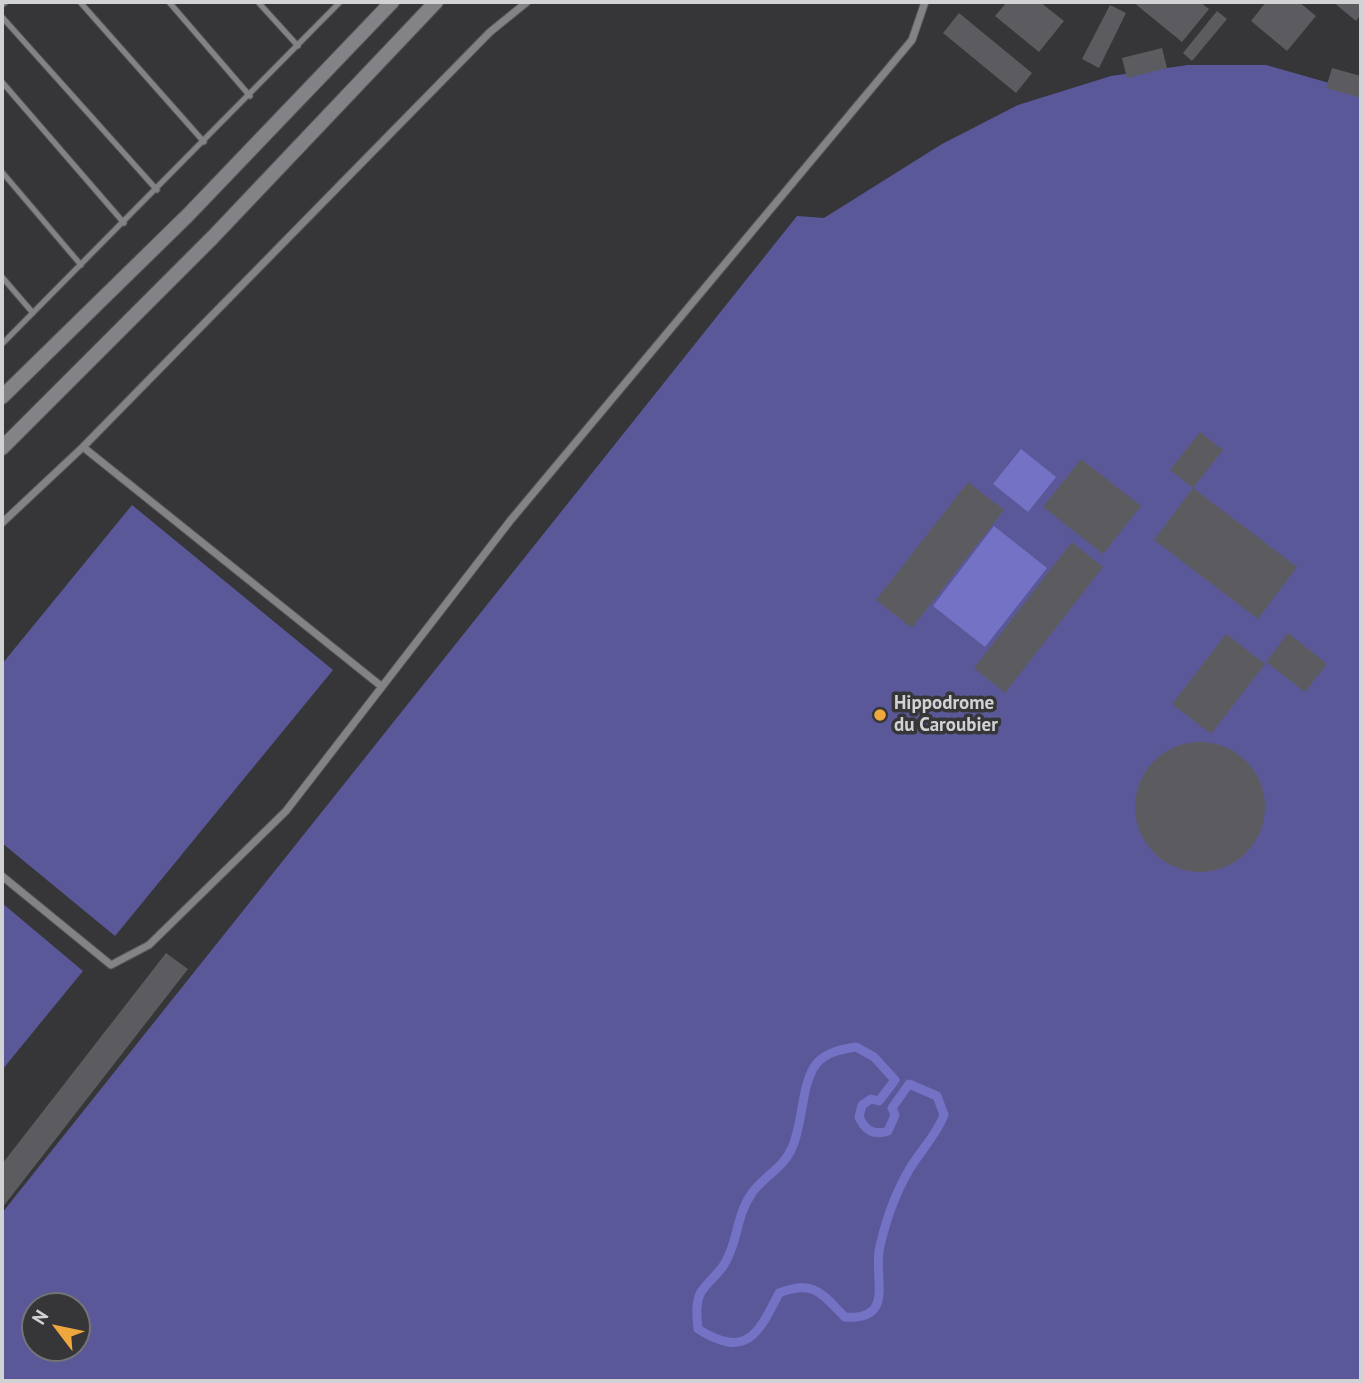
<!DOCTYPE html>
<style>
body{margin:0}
#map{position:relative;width:1363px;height:1383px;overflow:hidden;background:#363639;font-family:"PT Sans",sans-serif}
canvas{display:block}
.frame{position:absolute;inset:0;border:4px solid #d1d2d3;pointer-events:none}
.north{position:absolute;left:21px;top:1292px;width:70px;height:70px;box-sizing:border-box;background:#363639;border:2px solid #747477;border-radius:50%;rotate:302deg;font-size:19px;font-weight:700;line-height:28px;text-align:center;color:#d1d2d3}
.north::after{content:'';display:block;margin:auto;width:24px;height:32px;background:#eea73d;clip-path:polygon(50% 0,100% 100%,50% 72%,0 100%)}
</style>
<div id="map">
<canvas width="1363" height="1383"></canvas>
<div class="frame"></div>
<div class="north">N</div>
</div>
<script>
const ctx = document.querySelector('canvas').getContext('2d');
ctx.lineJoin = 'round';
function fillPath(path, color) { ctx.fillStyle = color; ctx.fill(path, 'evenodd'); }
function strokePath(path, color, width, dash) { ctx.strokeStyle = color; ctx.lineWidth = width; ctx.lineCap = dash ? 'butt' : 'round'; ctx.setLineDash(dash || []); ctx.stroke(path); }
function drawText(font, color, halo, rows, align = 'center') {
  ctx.font = font + ' "PT Sans",sans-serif'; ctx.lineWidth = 7; ctx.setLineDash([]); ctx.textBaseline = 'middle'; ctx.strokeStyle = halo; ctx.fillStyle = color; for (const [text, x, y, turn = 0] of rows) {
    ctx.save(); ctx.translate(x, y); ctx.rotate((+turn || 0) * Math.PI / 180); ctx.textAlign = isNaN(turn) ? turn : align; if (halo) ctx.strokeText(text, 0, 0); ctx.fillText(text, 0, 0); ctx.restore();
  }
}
fillPath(new Path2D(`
 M 1188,65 L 1266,65 L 1361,92 L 1361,1381 L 2,1381 L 2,1213 L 797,216 L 824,218 L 942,144 L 1018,105 L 1111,76 ZM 35,1306 L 77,1306 L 77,1348 L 35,1348 Z
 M 132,505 L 333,670 L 115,936 L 2,843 L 2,664 Z
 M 2,903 L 83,971 L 2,1070 Z`), '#5a5899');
fillPath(new Path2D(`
 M 1021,449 L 1056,477 L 1028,512 L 993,484 Z
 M 994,526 L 1047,568 L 985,647 L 933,606 Z`), '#7472c4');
strokePath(new Path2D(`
 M 856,1047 L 874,1057 L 895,1080 L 879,1101 L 871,1099 L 862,1105 L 859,1117 C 865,1130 873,1136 888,1131 L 895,1115 L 892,1108 L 909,1084 L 937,1096 L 944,1115 C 936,1136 920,1151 909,1170 C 896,1192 886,1220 880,1246 C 872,1276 897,1321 845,1317 C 822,1294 814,1279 779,1293 C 758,1335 746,1359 698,1329 C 697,1317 695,1303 701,1292 C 708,1281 719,1274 725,1263 C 738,1242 736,1215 752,1193 C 763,1177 782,1169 791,1150 C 804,1124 800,1084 817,1063 C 827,1052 842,1049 856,1047 Z`), '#7472c4', 9);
fillPath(new Path2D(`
 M 1007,2 L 1040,2 L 1064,21 L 1039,52 L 995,16 Z
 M 1133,2 L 1200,2 L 1209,9 L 1182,42 Z
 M 1266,2 L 1299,2 L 1316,16 L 1287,51 L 1251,21 Z
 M 1333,2 L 1361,2 L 1361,14 L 1356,21 Z
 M 1110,5 L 1126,13 L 1099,68 L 1082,59 Z
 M 1217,11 L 1227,19 L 1192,61 L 1183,53 Z
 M 959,13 L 1032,73 L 1016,93 L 943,33 Z
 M 1162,48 L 1167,68 L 1127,78 L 1122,58 Z
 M 1332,68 L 1361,76 L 1361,98 L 1326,88 Z
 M 1200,432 L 1223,450 L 1193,488 L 1170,470 Z
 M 1081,459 L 1141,506 L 1103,554 L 1043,507 Z
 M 968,482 L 1004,510 L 912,628 L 876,600 Z
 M 1193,488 L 1297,567 L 1258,619 L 1154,540 Z
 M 1072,542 L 1103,567 L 1005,693 L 974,668 Z
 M 1288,633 L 1327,664 L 1305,692 L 1266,662 Z
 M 1226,634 L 1265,664 L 1211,734 L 1172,704 Z
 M1135 807a65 65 0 1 1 130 0a65 65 0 1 1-130 0Z
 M 166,953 L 188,969 L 2,1208 L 2,1164 Z`), '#5c5c60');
const lane = new Path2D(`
 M 80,2 L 204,142
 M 169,2 L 250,96
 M 258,2 L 298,46
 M 2,5 L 6,2
 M 2,17 L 157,190
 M 2,82 L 124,223
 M 2,172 L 81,265
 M 2,277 L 33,313
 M 2,344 L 340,2`);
const street = new Path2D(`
 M 83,447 L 381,686
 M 2,523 L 83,447 L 490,32 L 527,2
 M 2,876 L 111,965 L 149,945 L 286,811 L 510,521 L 912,40 L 925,2`);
const secondary = new Path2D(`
 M 2,397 L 188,215 L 392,2
 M 2,448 L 213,237 L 436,2`);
strokePath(lane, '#545456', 7);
strokePath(street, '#545456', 9);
strokePath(secondary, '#545456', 16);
strokePath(lane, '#838387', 5);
strokePath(street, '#838387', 7);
strokePath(secondary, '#838387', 14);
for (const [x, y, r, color] of [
 [880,715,7,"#eea73d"]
]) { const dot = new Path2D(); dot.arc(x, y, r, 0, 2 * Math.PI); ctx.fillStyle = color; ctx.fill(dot); strokePath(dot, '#363639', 2.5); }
drawText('bold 19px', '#d1d2d3', '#363639', [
 ["Hippodrome",894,704],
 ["du Caroubier",894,726]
], 'left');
</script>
